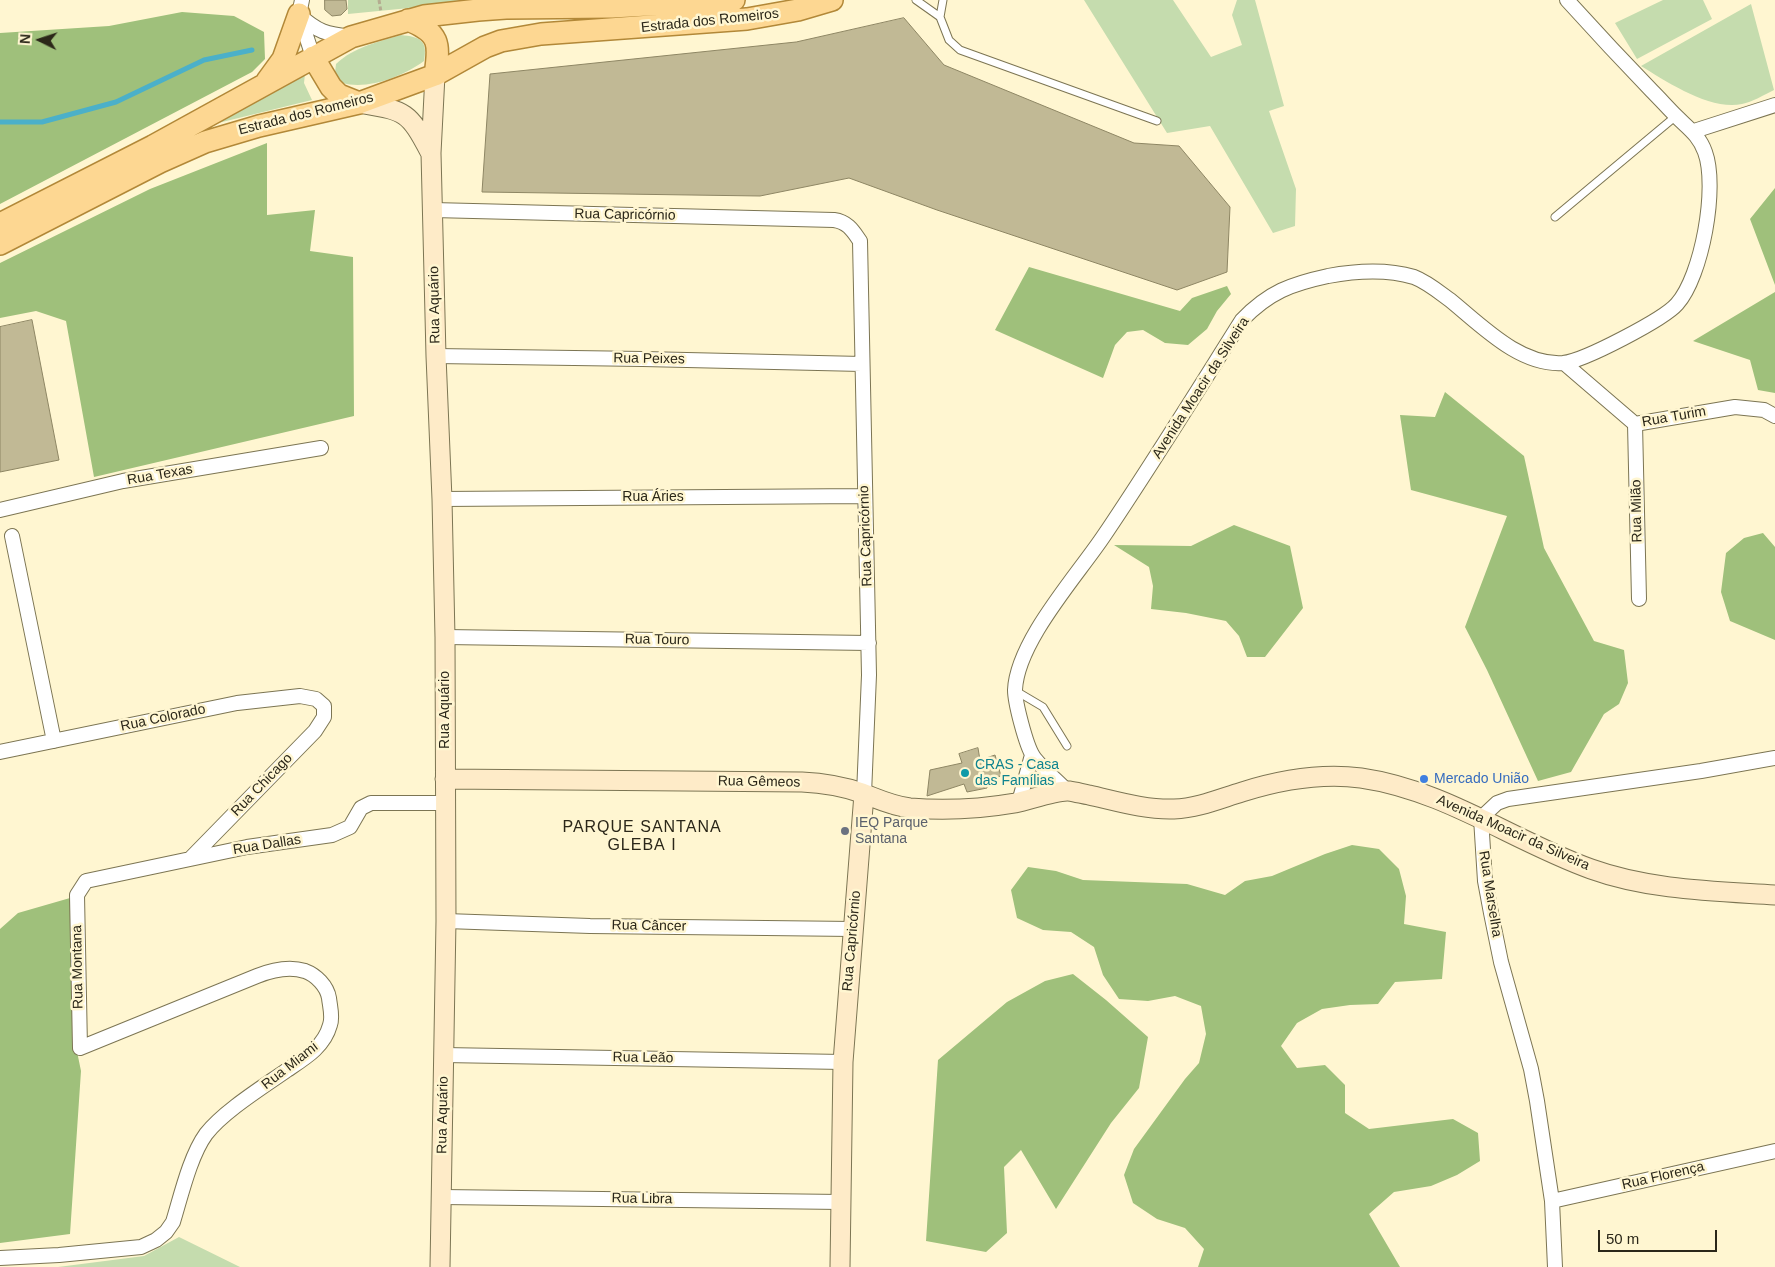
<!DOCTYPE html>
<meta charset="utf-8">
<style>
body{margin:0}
#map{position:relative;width:1775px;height:1267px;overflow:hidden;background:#fff6d1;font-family:Arial,sans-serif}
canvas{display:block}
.north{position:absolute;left:15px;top:15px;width:50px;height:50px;-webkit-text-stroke:4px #fff6d1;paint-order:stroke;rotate:274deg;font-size:14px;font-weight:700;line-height:20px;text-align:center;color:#2b2719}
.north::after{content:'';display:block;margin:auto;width:18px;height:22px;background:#2b2719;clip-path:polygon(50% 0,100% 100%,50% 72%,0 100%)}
.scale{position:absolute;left:1598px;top:1230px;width:119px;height:22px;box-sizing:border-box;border:2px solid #2b2719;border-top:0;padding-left:6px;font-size:15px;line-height:18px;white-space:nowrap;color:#2b2719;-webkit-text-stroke:4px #fff6d1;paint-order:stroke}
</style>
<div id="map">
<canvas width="1775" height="1267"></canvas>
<div class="north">N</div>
<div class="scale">50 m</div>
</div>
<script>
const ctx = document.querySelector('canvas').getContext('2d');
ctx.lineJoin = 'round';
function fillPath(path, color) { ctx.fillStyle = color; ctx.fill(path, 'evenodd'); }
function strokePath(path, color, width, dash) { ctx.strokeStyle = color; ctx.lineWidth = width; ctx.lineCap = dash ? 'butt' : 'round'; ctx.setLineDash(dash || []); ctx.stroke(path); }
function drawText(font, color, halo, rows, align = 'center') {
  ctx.font = font + ' Arial,sans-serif'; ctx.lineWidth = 5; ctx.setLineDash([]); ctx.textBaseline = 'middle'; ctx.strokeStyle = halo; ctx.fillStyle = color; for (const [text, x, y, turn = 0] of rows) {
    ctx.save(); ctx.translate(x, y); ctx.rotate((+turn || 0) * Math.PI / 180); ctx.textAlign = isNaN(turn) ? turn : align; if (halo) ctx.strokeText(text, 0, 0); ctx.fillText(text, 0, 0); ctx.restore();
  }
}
fillPath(new Path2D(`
 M 348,0 L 538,0 L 440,5 L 348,14 Z
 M 1084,0 L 1173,0 L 1211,57 L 1242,45 L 1232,15 L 1237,0 L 1255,0 L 1284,106 L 1269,111 L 1296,189 L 1295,226 L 1273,233 L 1210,126 L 1167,133 Z
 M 1663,0 L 1703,0 L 1712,19 L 1637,59 L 1615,23 Z
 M 1751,4 L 1774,90 C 1764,95 1752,102 1742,104 C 1711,111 1667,82 1641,66 Z
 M 401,35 C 420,37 428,40 424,61 C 402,77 368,90 342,83 L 335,73 L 336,64 C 354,47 378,42 401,35 Z
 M 305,74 L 304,83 L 312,100 L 218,123 Z
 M 179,1237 L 240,1267 L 58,1267 L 144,1256 Z`), '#c5dcae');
fillPath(new Path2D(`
 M 182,12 L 234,16 L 264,32 L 265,59 L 252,72 L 0,204 L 0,33 L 109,26 Z
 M 267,143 L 267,215 L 315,210 L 310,251 L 353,257 L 354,416 L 94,477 L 66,321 L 36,311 L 0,318 L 0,263 L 150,189 Z
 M 1775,188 L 1775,285 L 1750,219 Z
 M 1029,267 L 1180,311 L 1192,298 L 1227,286 L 1231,294 L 1217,311 L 1207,329 L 1188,345 L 1165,343 L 1143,330 L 1127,332 L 1115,345 L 1103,378 L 995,330 Z
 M 1775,292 L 1775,393 L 1758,390 L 1750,360 L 1693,341 Z
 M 1445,392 L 1524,456 L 1544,548 L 1594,641 L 1624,650 L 1628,683 L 1619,704 L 1604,714 L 1571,772 L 1538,781 L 1487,670 L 1465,627 L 1507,516 L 1411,490 L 1400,415 L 1435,417 Z
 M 1234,525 L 1290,546 L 1303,608 L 1265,657 L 1247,657 L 1239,636 L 1226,621 L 1186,613 L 1151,609 L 1153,586 L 1149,567 L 1114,545 L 1191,546 Z
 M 1763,533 L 1775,547 L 1775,640 L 1730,621 L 1721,592 L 1726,553 L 1744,538 Z
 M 1352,845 L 1379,849 L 1399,869 L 1406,896 L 1404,924 L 1446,932 L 1442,979 L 1395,982 L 1378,1004 L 1350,1005 L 1322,1009 L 1297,1023 L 1281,1046 L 1297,1068 L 1325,1065 L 1345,1085 L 1345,1113 L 1369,1129 L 1453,1119 L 1478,1133 L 1480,1161 L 1457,1175 L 1431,1186 L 1394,1192 L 1369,1214 L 1400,1267 L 1198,1267 L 1204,1249 L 1185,1228 L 1157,1219 L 1133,1203 L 1124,1175 L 1134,1149 L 1185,1079 L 1199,1063 L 1206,1034 L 1201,1006 L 1175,996 L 1148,1001 L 1119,999 L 1103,975 L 1094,947 L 1071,932 L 1043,930 L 1017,918 L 1011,890 L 1028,867 L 1056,871 L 1083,880 L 1187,884 L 1225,895 L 1245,881 L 1272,876 L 1325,854 Z
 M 70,898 L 73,1032 L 81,1071 L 70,1234 L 0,1243 L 0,929 L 18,913 Z
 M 1073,974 L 1106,1000 L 1148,1037 L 1139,1088 L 1111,1123 L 1056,1209 L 1021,1150 L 1004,1167 L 1007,1233 L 986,1252 L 926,1241 L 938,1060 L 1007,1002 L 1045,981 Z`), '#9fc07b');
strokePath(new Path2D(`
 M 0,122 L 42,122 L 116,102 L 204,60 L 252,50`), '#4bb0c9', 5);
const building = new Path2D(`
 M 325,0 L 346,0 L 347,9 L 341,15 L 332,16 L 325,10 Z
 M 904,18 L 944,65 L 1134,143 L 1179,146 L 1230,207 L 1227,272 L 1177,290 L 937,210 L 849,178 L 760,196 L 482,192 L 490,74 L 796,42 Z
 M 32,320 L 59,460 L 0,472 L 0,327 Z
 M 978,748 L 980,760 L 995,755 L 1001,776 L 987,779 L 987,788 L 967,792 L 964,784 L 927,796 L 930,770 L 962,763 L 959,754 Z`);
fillPath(building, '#c1b995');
strokePath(building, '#8e8664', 1);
const lane = new Path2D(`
 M 916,0 L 940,17
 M 943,0 L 940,17 L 949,40 L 960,50 L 1157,121
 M 1555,217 L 1676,116
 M 1016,691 L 1043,707 L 1067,746`);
const street = new Path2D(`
 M 302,0 L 299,14 L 313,57
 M 299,15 C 318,32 326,34 351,37
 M 1694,131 L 1775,105
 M 433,210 L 834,220 C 848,222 853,231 860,241 L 869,675 L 864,794
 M 436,356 L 643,359 L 862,364
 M 1564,363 L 1635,424 L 1735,407 L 1764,410 L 1775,416
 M 1635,424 L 1639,599
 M 442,499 L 865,496
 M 0,510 L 123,481 L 321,448
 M 12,536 L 54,741
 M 445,637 L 869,643
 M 0,752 L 237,703 L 300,696 L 316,699 L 324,706 L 324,717 L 315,731 L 190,859
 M 1067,791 C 1058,781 1040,767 1033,756 C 1026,745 1015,703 1015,690 C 1017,642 1076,577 1103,537 C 1151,466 1196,393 1242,320 C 1269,292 1291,284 1328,276 C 1355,271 1387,269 1414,277 C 1427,282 1439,292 1450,300 C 1482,326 1520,366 1563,363 C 1584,361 1664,319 1677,304 C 1702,276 1718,187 1705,152 C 1699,135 1688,128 1676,116 C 1668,108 1660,99 1652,91 C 1623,61 1595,31 1567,0
 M 1019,802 L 1032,755
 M 446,921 L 590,926 L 853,929
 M 444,1055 L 843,1062
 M 442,1197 L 841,1202
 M 1552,1201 L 1775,1151
 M 0,1258 L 59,1255 L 141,1247 L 156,1240 L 166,1232 L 173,1222 C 181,1196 190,1156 206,1134 C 224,1111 263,1087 287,1070 C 305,1058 324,1047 330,1025 C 333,1017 330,1007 329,998 C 327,986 316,975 305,971 C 289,966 272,970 257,976 L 80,1048 L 77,895 L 86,881 L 247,847 L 332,835 L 350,827 L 361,808 L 371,803 L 445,803
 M 1555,1267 L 1552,1201 L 1537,1101 L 1531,1069 L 1501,962 L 1491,913 L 1485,881 L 1481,818 L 1497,803 L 1508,799 L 1701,771 L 1775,758`);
const secondary = new Path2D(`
 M 435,75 L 431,153 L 436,356 L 442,499 L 445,637 L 446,921 L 440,1267
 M 359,103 C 405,111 408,110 430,152
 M 445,779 L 802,782 C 823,783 842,786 862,793 C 878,799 892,806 910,808 C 945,811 980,809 1015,803 C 1030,800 1056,790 1069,791 C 1076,792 1083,794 1089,795 C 1116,801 1145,810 1174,809 C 1198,808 1219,799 1242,792 C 1280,780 1322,773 1361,778 C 1445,790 1513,841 1591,869 C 1649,890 1714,891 1775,895
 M 840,1267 L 843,1062 L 864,794`);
const primary = new Path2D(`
 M 408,20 C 440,33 440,43 435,75
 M 313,57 L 331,87 L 339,95 L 359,103
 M 267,81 L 283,59 L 299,14
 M 0,224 L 153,146 L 351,37 L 424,16 L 478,10 L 506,8 L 612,7 L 734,0
 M 0,244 L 160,162 L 205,142 L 259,126 L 359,103 L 435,75 L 485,47 L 501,41 L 541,34 L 747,19 L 798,10 L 832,0`);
strokePath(lane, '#7c7553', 9);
strokePath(street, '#7c7553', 16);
strokePath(secondary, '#7c7553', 21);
strokePath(primary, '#b28838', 24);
strokePath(new Path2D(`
 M 379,0 L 381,12`), '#b4ac90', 3, [4, 2.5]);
strokePath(lane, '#fff', 7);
strokePath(street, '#fff', 14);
strokePath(secondary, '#feebc8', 19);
strokePath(primary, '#fdd792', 21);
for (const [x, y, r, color] of [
 [965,773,5,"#0f9aa8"],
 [1424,779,5,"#3f7fe0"],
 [845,831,5,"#6b7280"]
]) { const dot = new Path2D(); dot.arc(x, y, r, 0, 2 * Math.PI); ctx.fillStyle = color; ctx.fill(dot); strokePath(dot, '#fff6d1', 2); }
drawText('14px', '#2b2719', '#fff6d1', [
 ["Estrada dos Romeiros",710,21,-6],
 ["Estrada dos Romeiros",306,114,-14],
 ["Rua Capricórnio",625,215,1],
 ["Rua Aquário",435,305,-91],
 ["Rua Peixes",649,359,1],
 ["Avenida Moacir da Silveira",1201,388,-57],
 ["Rua Turim",1674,417,-10],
 ["Rua Texas",160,475,-10],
 ["Rua Áries",653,497],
 ["Rua Milão",1637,511,-91],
 ["Rua Capricórnio",866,536,-92],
 ["Rua Touro",657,640,1],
 ["Rua Aquário",445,710,-90],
 ["Rua Colorado",163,718,-12],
 ["Rua Gêmeos",759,782,1],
 ["Rua Chicago",262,785,-46],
 ["Avenida Moacir da Silveira",1513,833,24],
 ["Rua Dallas",267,845,-9],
 ["Rua Marselha",1490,894,81],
 ["Rua Câncer",649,926,1],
 ["Rua Capricórnio",852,941,-85],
 ["Rua Montana",78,967,-91],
 ["Rua Leão",643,1058,1],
 ["Rua Miami",290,1066,-38],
 ["Rua Aquário",443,1115,-89],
 ["Rua Florença",1663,1176,-13],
 ["Rua Libra",642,1199,1]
]);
drawText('14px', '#0d838f', '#fff6d1', [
 ["CRAS - Casa",975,765],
 ["das Famílias",975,781]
], 'left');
drawText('14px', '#366cbe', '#fff6d1', [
 ["Mercado União",1434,779]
], 'left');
drawText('14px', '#5b616d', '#fff6d1', [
 ["IEQ Parque",855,823],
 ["Santana",855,839]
], 'left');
ctx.letterSpacing = '1px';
drawText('16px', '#2b2719', '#fff6d1', [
 ["PARQUE SANTANA",642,828],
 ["GLEBA I",642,846]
]);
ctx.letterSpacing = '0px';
</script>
